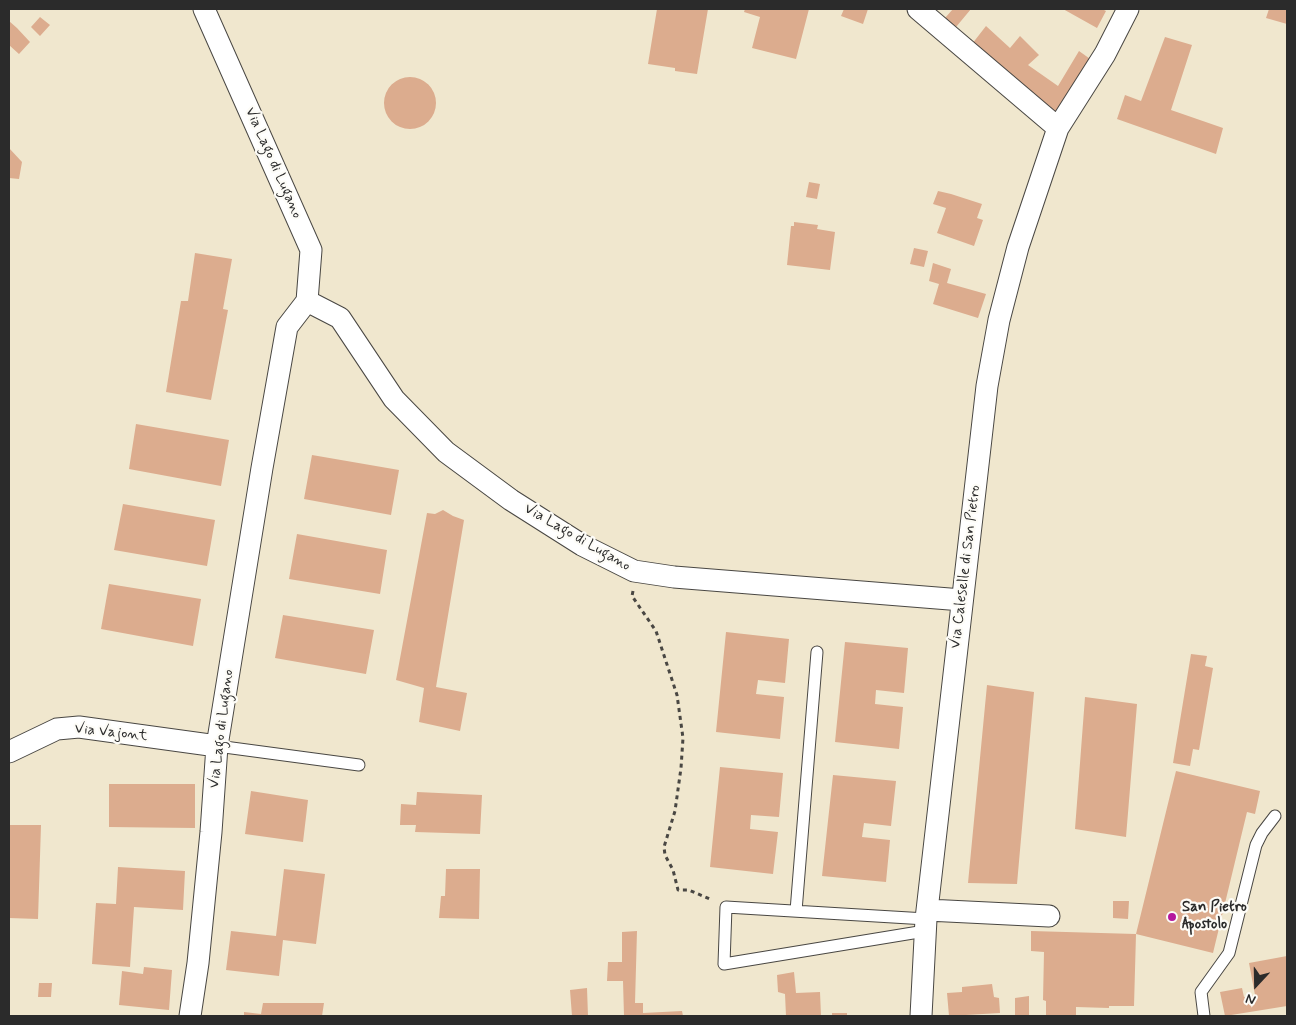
<!DOCTYPE html>
<style>
body{margin:0}
#map{position:relative;width:1296px;height:1025px;overflow:hidden;background:#f0e7ce;font-family:Mynerve,sans-serif}
canvas{display:block}
.frame{position:absolute;inset:0;border:10px solid #2b2b2b;pointer-events:none}
.north{position:absolute;left:1231px;top:960px;width:50px;height:50px;-webkit-text-stroke:4px #fdfcf7;paint-order:stroke;rotate:201deg;font-size:14px;font-weight:700;line-height:20px;text-align:center;color:#2b2b2b}
.north::after{content:'';display:block;margin:auto;width:18px;height:22px;background:#2b2b2b;clip-path:polygon(50% 0,100% 100%,50% 72%,0 100%)}
</style>
<div id="map">
<canvas width="1296" height="1025"></canvas>
<div class="frame"></div>
<div class="north">N</div>
</div>
<script>
const ctx = document.querySelector('canvas').getContext('2d');
ctx.lineJoin = 'round';
function fillPath(path, color) { ctx.fillStyle = color; ctx.fill(path, 'evenodd'); }
function strokePath(path, color, width, dash) { ctx.strokeStyle = color; ctx.lineWidth = width; ctx.lineCap = dash ? 'butt' : 'round'; ctx.setLineDash(dash || []); ctx.stroke(path); }
function drawText(font, color, halo, rows, align = 'center') {
  ctx.font = font + ' Mynerve,sans-serif'; ctx.lineWidth = 4.5; ctx.setLineDash([]); ctx.textBaseline = 'middle'; ctx.strokeStyle = halo; ctx.fillStyle = color; for (const [text, x, y, turn = 0] of rows) {
    ctx.save(); ctx.translate(x, y); ctx.rotate((+turn || 0) * Math.PI / 180); ctx.textAlign = isNaN(turn) ? turn : align; if (halo) ctx.strokeText(text, 0, 0); ctx.fillText(text, 0, 0); ctx.restore();
  }
}
fillPath(new Path2D(`
 M 657,9 L 708,9 L 697,74 L 675,71 L 675,68 L 648,64 Z
 M 745,9 L 809,9 L 796,59 L 752,48 L 760,17 L 744,12 Z
 M 844,9 L 868,9 L 863,24 L 841,16 Z
 M 953,9 L 971,9 L 956,27 L 945,18 Z
 M 1063,9 L 1102,9 L 1106,11 L 1097,28 Z
 M 1269,9 L 1287,9 L 1287,24 L 1266,18 Z
 M 40,17 L 50,25 L 40,36 L 31,27 Z
 M 9,21 L 17,28 L 30,42 L 19,54 L 9,45 Z
 M 986,26 L 1010,48 L 1020,36 L 1039,55 L 1028,65 L 1058,86 L 1079,51 L 1093,61 L 1060,117 L 972,44 Z
 M 1165,37 L 1192,45 L 1171,110 L 1223,128 L 1216,154 L 1117,119 L 1125,95 L 1141,101 Z
 M384 103a26 26 0 1 1 52 0a26 26 0 1 1-52 0Z
 M 9,148 L 22,162 L 19,179 L 9,178 Z
 M 809,182 L 820,184 L 817,199 L 806,197 Z
 M 938,191 L 951,194 L 982,204 L 977,218 L 983,220 L 974,246 L 937,233 L 946,208 L 933,204 Z
 M 794,222 L 818,225 L 817,229 L 835,232 L 830,270 L 787,265 L 791,226 L 794,226 Z
 M 914,248 L 928,251 L 924,267 L 910,264 Z
 M 195,253 L 232,259 L 223,309 L 228,310 L 211,400 L 166,392 L 181,301 L 188,301 Z
 M 933,263 L 951,269 L 947,283 L 986,294 L 978,318 L 933,304 L 939,284 L 929,281 Z
 M 136,424 L 229,440 L 221,486 L 129,469 Z
 M 312,455 L 399,470 L 391,515 L 304,499 Z
 M 123,504 L 215,520 L 207,566 L 114,550 Z
 M 443,510 L 453,516 L 464,520 L 436,687 L 467,693 L 460,731 L 419,722 L 424,688 L 396,680 L 427,513 L 435,514 Z
 M 297,534 L 387,550 L 380,594 L 289,579 Z
 M 109,584 L 201,599 L 193,646 L 101,629 Z
 M 283,615 L 374,630 L 366,674 L 275,658 Z
 M 726,632 L 789,639 L 785,683 L 758,680 L 756,694 L 784,697 L 780,739 L 716,732 Z
 M 845,642 L 908,648 L 904,693 L 876,690 L 875,704 L 903,707 L 899,749 L 835,742 Z
 M 1191,654 L 1207,656 L 1205,666 L 1213,668 L 1199,750 L 1193,749 L 1190,766 L 1173,763 Z
 M 987,685 L 1034,692 L 1017,884 L 968,883 Z
 M 1085,697 L 1137,704 L 1126,837 L 1075,829 Z
 M 720,767 L 783,773 L 779,817 L 751,815 L 750,829 L 778,832 L 773,874 L 710,867 Z
 M 1176,771 L 1260,791 L 1255,814 L 1247,812 L 1213,953 L 1136,934 Z
 M 833,775 L 896,781 L 891,826 L 864,823 L 862,837 L 890,840 L 886,882 L 822,876 Z
 M 109,784 L 195,784 L 195,828 L 109,827 Z
 M 251,791 L 308,800 L 303,842 L 245,834 Z
 M 417,792 L 482,795 L 480,834 L 415,832 L 416,825 L 400,825 L 401,804 L 416,805 Z
 M 9,825 L 41,825 L 38,919 L 9,918 Z
 M 118,867 L 185,871 L 183,910 L 134,907 L 130,967 L 92,964 L 96,903 L 116,904 Z
 M 284,869 L 325,874 L 316,944 L 283,940 L 279,976 L 226,970 L 231,931 L 276,936 Z
 M 446,869 L 480,869 L 479,919 L 439,918 L 441,896 L 445,896 Z
 M 1113,901 L 1129,901 L 1128,919 L 1113,918 Z
 M 637,931 L 635,1003 L 643,1003 L 643,1013 L 682,1011 L 683,1016 L 624,1016 L 623,981 L 607,981 L 608,962 L 622,962 L 622,932 Z
 M 1031,931 L 1136,934 L 1134,1006 L 1109,1006 L 1109,1008 L 1076,1007 L 1076,1016 L 1046,1016 L 1046,1001 L 1043,1000 L 1044,952 L 1031,951 Z
 M 1287,956 L 1287,1006 L 1225,1016 L 1220,992 L 1242,988 L 1244,997 L 1255,995 L 1249,963 Z
 M 144,967 L 172,970 L 169,1010 L 119,1005 L 122,971 L 143,974 Z
 M 794,972 L 796,993 L 820,992 L 821,1016 L 786,1016 L 785,994 L 778,992 L 777,975 Z
 M 39,983 L 52,983 L 51,997 L 38,997 Z
 M 992,984 L 994,997 L 999,998 L 1000,1013 L 949,1016 L 947,993 L 962,992 L 962,987 Z
 M 587,988 L 588,1016 L 572,1016 L 570,990 Z
 M 1029,996 L 1029,1016 L 1015,1016 L 1015,998 Z
 M 263,1003 L 324,1003 L 322,1016 L 244,1016 L 244,1012 L 261,1014 Z
 M 832,1013 L 847,1013 L 847,1016 L 832,1016 Z`), '#dcac8e');
const service = new Path2D(`
 M 217,746 L 359,765
 M 796,911 L 817,652
 M 925,931 L 724,964 L 726,907 L 926,919
 M 1204,1016 L 1201,992 L 1229,953 L 1256,845 L 1262,833 L 1275,816`);
const minor = new Path2D(`
 M 918,9 L 1058,128
 M 307,301 L 340,318 L 394,399 L 446,452 L 511,500 L 582,545 L 634,571 L 674,577 L 962,600
 M 9,752 L 57,729 L 79,727 L 217,746
 M 927,910 L 1049,916
 M 190,1016 L 198,963 L 211,832 L 217,746 L 262,468 L 287,327 L 307,301 L 311,250 L 204,9
 M 921,1016 L 926,919 L 987,386 L 999,320 L 1018,247 L 1058,128 L 1105,54 L 1128,9`);
strokePath(service, '#494743', 13);
strokePath(minor, '#494743', 23);
strokePath(new Path2D(`
 M 633,591 L 632,596 L 656,631 L 677,695 L 683,738 L 681,768 L 675,811 L 664,847 L 665,855 L 673,870 L 678,890 L 689,890 L 712,900`), '#494743', 3, [4, 4]);
strokePath(service, '#fff', 11);
strokePath(minor, '#fff', 21);
for (const [x, y, r, color] of [
 [1172,917,5,"#b5179e"]
]) { const dot = new Path2D(); dot.arc(x, y, r, 0, 2 * Math.PI); ctx.fillStyle = color; ctx.fill(dot); strokePath(dot, '#fdfcf7', 2); }
drawText('15px', '#2b2b2b', '#fdfcf7', [
 ["Via Lago di Lugano",273,163,66],
 ["Via Lago di Lugano",577,538,30],
 ["Via Caleselle di San Pietro",966,567,-83],
 ["Via Lago di Lugano",222,729,-83],
 ["Via Vajont",111,733,6]
]);
drawText('bold 15px', '#2b2b2b', '#fdfcf7', [
 ["San Pietro",1182,908],
 ["Apostolo",1182,925]
], 'left');
</script>
